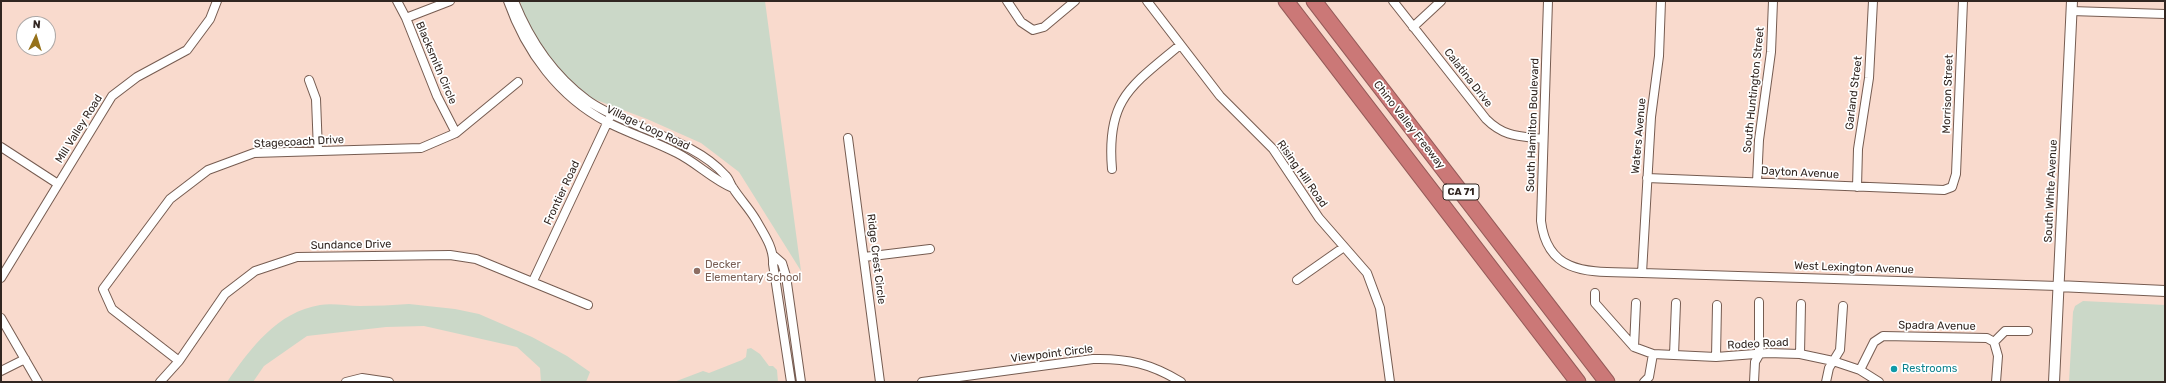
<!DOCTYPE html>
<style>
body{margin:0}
#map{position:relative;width:2166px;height:383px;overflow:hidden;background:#f9dacd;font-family:Rubik,sans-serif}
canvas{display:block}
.frame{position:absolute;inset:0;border:2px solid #312621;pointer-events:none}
.north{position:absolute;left:16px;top:16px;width:40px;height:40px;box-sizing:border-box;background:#fff;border:1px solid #ada8a6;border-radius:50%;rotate:4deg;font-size:11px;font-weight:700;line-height:16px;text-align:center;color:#312621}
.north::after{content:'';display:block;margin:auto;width:14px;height:18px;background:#96721b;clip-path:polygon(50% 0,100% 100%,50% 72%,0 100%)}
</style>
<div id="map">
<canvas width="2166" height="383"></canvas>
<div class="frame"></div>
<div class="north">N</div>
</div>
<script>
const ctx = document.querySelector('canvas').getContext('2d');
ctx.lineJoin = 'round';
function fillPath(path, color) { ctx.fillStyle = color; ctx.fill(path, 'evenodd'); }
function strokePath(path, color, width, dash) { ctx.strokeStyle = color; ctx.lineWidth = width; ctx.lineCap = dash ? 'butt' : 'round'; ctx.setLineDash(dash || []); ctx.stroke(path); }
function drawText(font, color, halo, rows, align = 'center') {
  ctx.font = font + ' Rubik,sans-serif'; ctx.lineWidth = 3.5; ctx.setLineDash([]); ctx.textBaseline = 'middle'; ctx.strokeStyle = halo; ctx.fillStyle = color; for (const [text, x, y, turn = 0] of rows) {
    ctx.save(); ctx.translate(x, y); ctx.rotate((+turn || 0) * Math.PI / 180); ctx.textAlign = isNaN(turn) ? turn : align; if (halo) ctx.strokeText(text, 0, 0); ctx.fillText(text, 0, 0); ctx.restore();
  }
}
fillPath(new Path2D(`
 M 520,1 L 765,1 L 801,271 L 739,172 L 701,143 L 647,119 L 591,98 L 564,74 L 540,45 L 522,9 Z
 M 2083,301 L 2165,305 L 2165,382 L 2069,382 L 2073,312 L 2075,306 Z
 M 409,304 L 455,309 L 479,314 L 532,337 L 567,356 L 590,372 L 586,382 L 541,382 L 540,368 L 517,347 L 424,326 L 386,327 L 307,336 L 264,366 L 253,382 L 227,382 C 251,348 277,312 320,305 C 333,303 347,306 360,306 C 376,306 393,305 409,304 Z
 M 751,348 L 760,354 L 769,366 L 773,366 L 777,370 L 778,382 L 674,382 L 703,371 L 709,373 L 742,360 L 746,357 L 747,349 Z`), '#cbd8c8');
const minor = new Path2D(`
 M 397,1 L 406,18 L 437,96 L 456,133
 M 508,1 C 526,52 559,97 607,122 C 630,134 654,141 677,153 C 697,163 713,180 733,188
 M 514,1 C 530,41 552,74 587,100 C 603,112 623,119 641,127 C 670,139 704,151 725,175 C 729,178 730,184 733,188 C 740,199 749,208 756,220 C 764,234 774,248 773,264 L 791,382
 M 1007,1 L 1021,22 L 1033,30 L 1044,27 L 1075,1
 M 1147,1 L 1220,96 L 1273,149 L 1319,218 L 1367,273 L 1380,308 L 1390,382
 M 1393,1 L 1486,119 C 1504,137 1519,136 1543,139
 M 1548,1 L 1541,221 C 1548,279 1596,271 1642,273 L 2058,286
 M 2071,11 L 2165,14
 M 406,18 L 450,1
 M 1413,27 L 1441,1
 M 309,80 L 316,99 L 318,151
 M 848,138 L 880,382
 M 1,147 L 58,184
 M 1112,169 C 1106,99 1131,86 1180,45
 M 1647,178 L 1944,190 L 1952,187 L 1956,174 L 1963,1
 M 1757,182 L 1759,140 L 1771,52 L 1773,1
 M 1857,187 L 1858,149 L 1869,78 L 1873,1
 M 774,256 L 782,263 L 786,276 L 801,382
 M 864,257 L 930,249
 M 1642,273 L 1651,117 L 1659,56 L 1661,1
 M 1,278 L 112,96 L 137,77 L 187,50 L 210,19 L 217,1
 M 1297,280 L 1344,247
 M 533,281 L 609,119
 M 1595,293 L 1595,303 L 1634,347 L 1653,354 L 1716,357 L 1768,353 L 1800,354 L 1833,361 L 1860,370 L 1879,382
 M 1,318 L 38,382
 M 1994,342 L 1998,356 L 1996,382
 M 1634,347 L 1636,303
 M 1800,354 L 1801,304
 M 1674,355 L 1676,303
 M 1716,357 L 1717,305
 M 179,361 L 112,309 L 103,289 L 170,199 L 208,170 L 254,153 L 421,148 L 456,133 L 518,82
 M 1860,370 L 1874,342 L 1883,336 L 1987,338 L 1994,342 L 2005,331 L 2028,331
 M 1,371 L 25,359
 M 160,382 L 179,361 L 225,294 L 255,271 L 297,257 L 450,255 L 476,259 L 588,305
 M 346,382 L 362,378 L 389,382
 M 922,382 L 1093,359 C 1127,358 1152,364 1181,382
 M 1644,382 L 1649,377 L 1653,354
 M 1754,382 L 1755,362 L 1759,355 L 1759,302
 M 1826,382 L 1829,368 L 1840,350 L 1843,306`);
const tertiary = new Path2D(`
 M 2058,286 L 2165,291
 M 2054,382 L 2072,1`);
const motorway = new Path2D(`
 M 1286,1 L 1578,382
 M 1314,1 L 1607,382`);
strokePath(minor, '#765c51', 10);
strokePath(tertiary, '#765c51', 12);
strokePath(motorway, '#955b59', 17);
strokePath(minor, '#fff', 8);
strokePath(tertiary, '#fff', 10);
strokePath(motorway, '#cb7877', 15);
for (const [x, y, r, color] of [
 [697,271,4,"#8d6e63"],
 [1894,369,4,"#0f9aa8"]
]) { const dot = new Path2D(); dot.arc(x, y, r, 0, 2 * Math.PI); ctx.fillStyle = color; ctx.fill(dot); strokePath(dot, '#fff', 1.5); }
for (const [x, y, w] of [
 [1461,192,36]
]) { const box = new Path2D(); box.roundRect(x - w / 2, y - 8, w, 16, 3); ctx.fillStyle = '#fff'; ctx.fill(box); strokePath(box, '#312621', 1); }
drawText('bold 10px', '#312621', null, [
 ["CA 71",1461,192]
]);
drawText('11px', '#312621', '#fff', [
 ["Blacksmith Circle",436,63,67],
 ["Calatina Drive",1468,78,52],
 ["South Huntington Street",1754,90,-84],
 ["Garland Street",1854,93,-83],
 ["Morrison Street",1948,94,-88],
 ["Chino Valley Freeway",1409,125,52],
 ["South Hamilton Boulevard",1533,125,-88],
 ["Village Loop Road",648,128,25],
 ["Mill Valley Road",79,129,-58],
 ["Waters Avenue",1639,136,-85],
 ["Stagecoach Drive",299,142,-3],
 ["Dayton Avenue",1800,173,3],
 ["Rising Hill Road",1302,174,55],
 ["South White Avenue",2051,191,-87],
 ["Frontier Road",562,193,-65],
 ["Sundance Drive",351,245,-1],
 ["Ridge Crest Circle",876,259,83],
 ["West Lexington Avenue",1854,268,2],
 ["Spadra Avenue",1937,326,1],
 ["Rodeo Road",1758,344,-3],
 ["Viewpoint Circle",1052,354,-7]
]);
drawText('11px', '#785e54', '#fff', [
 ["Decker",705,265],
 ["Elementary School",705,278]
], 'left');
drawText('11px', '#0d838f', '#fff', [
 ["Restrooms",1902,369]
], 'left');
</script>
